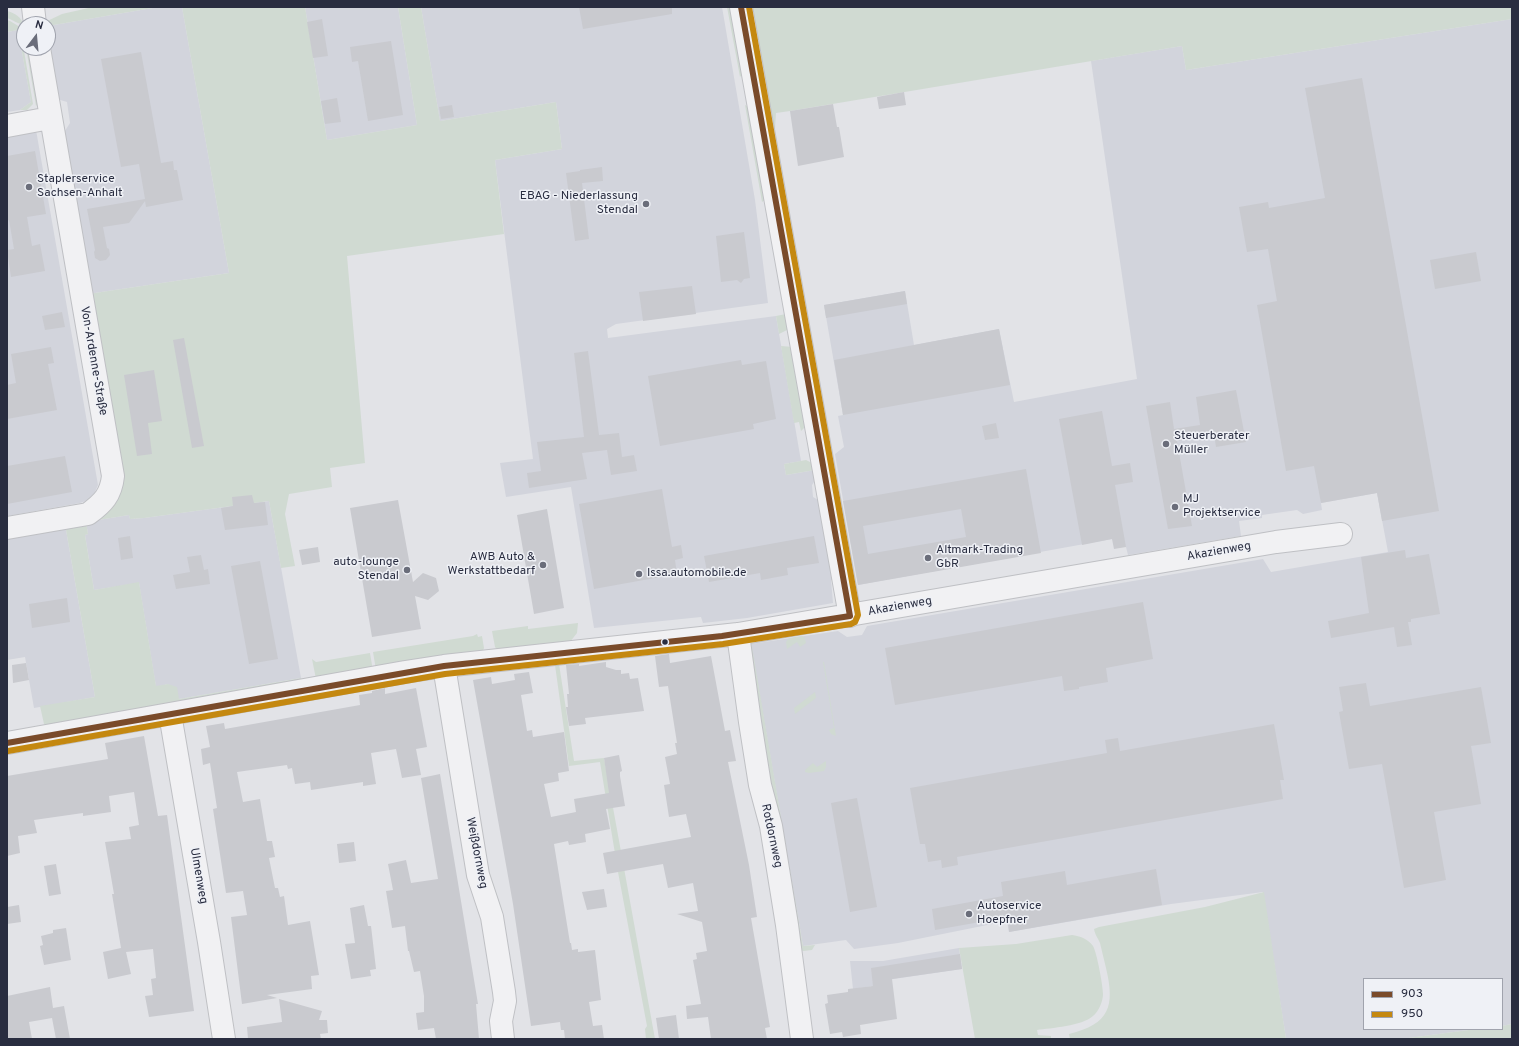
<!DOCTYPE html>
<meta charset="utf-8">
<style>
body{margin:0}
#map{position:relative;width:1519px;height:1046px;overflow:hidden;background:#e2e3e7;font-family:Overpass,sans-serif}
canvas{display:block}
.frame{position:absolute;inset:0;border:8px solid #292d40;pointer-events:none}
.legend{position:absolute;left:1363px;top:978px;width:140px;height:52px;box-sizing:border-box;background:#eff1f6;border:1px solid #a0a3ad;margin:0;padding:5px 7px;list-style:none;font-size:12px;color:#292d40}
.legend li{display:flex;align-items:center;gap:8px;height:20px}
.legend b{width:20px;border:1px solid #a0a3ad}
.north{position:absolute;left:16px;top:16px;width:40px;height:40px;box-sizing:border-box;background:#eff1f6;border:1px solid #a0a3ad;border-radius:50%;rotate:16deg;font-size:11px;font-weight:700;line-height:16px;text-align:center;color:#292d40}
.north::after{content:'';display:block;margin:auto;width:14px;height:18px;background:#6a6d7a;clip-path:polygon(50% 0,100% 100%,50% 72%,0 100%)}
</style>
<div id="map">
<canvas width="1519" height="1046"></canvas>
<div class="frame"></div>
<ul class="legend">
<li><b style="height:5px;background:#7a4b2a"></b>903</li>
<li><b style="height:5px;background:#c48810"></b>950</li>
</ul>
<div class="north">N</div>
</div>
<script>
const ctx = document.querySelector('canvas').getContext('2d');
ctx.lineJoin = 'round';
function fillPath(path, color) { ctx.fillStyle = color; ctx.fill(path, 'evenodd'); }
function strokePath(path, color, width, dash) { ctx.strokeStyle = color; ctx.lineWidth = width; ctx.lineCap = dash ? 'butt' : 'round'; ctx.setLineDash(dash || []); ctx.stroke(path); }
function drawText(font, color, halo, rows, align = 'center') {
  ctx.font = font + ' Overpass,sans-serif'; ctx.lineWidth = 3; ctx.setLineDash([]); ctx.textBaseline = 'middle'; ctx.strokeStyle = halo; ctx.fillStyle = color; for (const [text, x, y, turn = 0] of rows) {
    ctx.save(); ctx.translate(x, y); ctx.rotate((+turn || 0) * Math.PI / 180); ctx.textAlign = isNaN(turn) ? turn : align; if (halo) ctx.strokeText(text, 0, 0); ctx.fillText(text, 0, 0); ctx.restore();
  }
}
fillPath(new Path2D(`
 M 158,7 L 182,7 L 229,273 L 88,294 L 61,137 L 70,123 L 67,102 L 54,98 L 48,48 L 48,26 Z
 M 305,7 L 398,7 L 417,125 L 327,140 Z
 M 421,7 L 722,7 L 755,200 L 768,303 L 616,324 L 607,329 L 608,338 L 776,316 L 801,461 L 784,464 L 786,475 L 815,470 L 816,479 L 812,485 L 813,497 L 820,501 L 834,579 L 831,580 L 833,603 L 747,618 L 703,623 L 701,617 L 594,628 L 571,487 L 506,497 L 500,463 L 533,459 L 495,160 L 562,149 L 556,102 L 440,121 Z
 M 1512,19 L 1512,1024 L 1502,1026 L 1502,979 L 1364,979 L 1364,1029 L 1476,1029 L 1401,1039 L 1286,1039 L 1263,892 L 1171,904 L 1009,932 L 1007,921 L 898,943 L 854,949 L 846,940 L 803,946 L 751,644 L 838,631 L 847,637 L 862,635 L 867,626 L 1263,559 L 1271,572 L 1388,552 L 1377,493 L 1321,503 L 1322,510 L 1303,514 L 1297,510 L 1262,515 L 1262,518 L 1239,521 L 1241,536 L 1128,555 L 1126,547 L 1112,539 L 858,585 L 835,454 L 844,447 L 838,416 L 843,415 L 824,305 L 905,291 L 914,345 L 999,329 L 1014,402 L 1137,379 L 1091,61 L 1182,46 L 1186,70 Z
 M 18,30 L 31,102 L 20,110 L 7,112 L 7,32 Z
 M 36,130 L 98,485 L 93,496 L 88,500 L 80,503 L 7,516 L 7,133 Z
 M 269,501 L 301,678 L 179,699 L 168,684 L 156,687 L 139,583 L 94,590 L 85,535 L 88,534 L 86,522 L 129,515 L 130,519 L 144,518 Z
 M 65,524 L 95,697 L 34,708 L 25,657 L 7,660 L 7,535 Z
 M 959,948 L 962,969 L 873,982 L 873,986 L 853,989 L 850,961 L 883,961 Z`), '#d2d4dc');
fillPath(new Path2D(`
 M 93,7 L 158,7 L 48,26 L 48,24 L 41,24 L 62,14 Z
 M 182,7 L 305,7 L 327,140 L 417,125 L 398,7 L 421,7 L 440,121 L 556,102 L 562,149 L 495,160 L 504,234 L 347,256 L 365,463 L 330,468 L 332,487 L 289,494 L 285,514 L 295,566 L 281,568 L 269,501 L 144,518 L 130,519 L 129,515 L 86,522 L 88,534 L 85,535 L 94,590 L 139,582 L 156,686 L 168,684 L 177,687 L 179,699 L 301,678 L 298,685 L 51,728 L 44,724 L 40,706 L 95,697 L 65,524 L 107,508 L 88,294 L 229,273 Z
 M 727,7 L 734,7 L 745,70 L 740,77 Z
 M 752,7 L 1512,7 L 1512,19 L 1186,70 L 1182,46 L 790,111 L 776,113 L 774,145 Z
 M 7,11 C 15,13 21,17 24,25 C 18,24 13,20 7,18 Z
 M 7,20 L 10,21 L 20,27 L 33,104 L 27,110 L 20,110 L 31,102 L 18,30 L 7,32 Z
 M 26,48 L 32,48 L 40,101 L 36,106 Z
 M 745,105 L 752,109 L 768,198 L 762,202 Z
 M 786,314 L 789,329 L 779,334 L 776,316 Z
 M 781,346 L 793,347 L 807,425 L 801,431 L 799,422 L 794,423 Z
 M 806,460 L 812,463 L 815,470 L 786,475 L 784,464 Z
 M 578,623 L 577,633 L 570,642 L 499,652 L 495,647 L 492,631 L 528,626 L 528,629 Z
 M 477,634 L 478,637 L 482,636 L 484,648 L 481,655 L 376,670 L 373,652 L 473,636 Z
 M 802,636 L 805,638 L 806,643 L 800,647 L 797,642 L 787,649 L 786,642 L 789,638 Z
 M 751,641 L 803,946 L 815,945 L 812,950 L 803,951 L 799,949 L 747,644 Z
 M 370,653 L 373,671 L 316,679 L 312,659 L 316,662 Z
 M 823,662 L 824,662 L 836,736 L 831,734 L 829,730 L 834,728 Z
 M 559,664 L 574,761 L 604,758 L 655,1039 L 646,1039 L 645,1029 L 647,1026 L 618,872 L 600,762 L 569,766 L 555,665 Z
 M 815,692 L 816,698 L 795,714 L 794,708 Z
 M 826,761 L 826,767 L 824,771 L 809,773 L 805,772 L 805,770 L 813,763 L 817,767 Z
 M 1264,892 L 1286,1039 L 1070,1039 L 1069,1034 C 1110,1024 1115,1006 1106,968 C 1104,960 1102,951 1100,943 C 1098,938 1095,935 1094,929 L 1099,927 L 1205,907 Z
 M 1072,935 C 1080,936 1088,939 1093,946 C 1097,953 1103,986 1103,994 C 1103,1001 1099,1011 1093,1016 C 1082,1026 1051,1028 1037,1030 L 1038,1035 L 1051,1036 L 1051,1039 L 975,1039 L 959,948 L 1016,944 Z
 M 1512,1024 L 1512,1039 L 1401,1039 L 1476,1029 L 1502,1029 L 1502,1026 Z`), '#d0dad2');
fillPath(new Path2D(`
 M 579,7 L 672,7 L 672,14 L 583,29 Z
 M 322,19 L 328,56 L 313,58 L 307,22 Z
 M 391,41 L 403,115 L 368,121 L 358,61 L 352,62 L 350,47 Z
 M 141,52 L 161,163 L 173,161 L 174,170 L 177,170 L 183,200 L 146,207 L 145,201 L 129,223 L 103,227 L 107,248 L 109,249 L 110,255 L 106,260 L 100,261 L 95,258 L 94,252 L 95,250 L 87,209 L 145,199 L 139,164 L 121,167 L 101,59 Z
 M 1362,78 L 1439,511 L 1382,521 L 1377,493 L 1321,503 L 1314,466 L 1286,471 L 1257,305 L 1277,301 L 1268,249 L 1247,252 L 1239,207 L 1268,202 L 1269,208 L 1325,198 L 1305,88 Z
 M 904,92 L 906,105 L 879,109 L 877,97 Z
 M 337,98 L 341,122 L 325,124 L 321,101 Z
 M 833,104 L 837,127 L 839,127 L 844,157 L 798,166 L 790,111 Z
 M 452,105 L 454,117 L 441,119 L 439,107 Z
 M 35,151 L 46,214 L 27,217 L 32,246 L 40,244 L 45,271 L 11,277 L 7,250 L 14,249 L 9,220 L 7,221 L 7,156 Z
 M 602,167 L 603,181 L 582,183 L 589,239 L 575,241 L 566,173 L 580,171 L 580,170 Z
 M 744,232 L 750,278 L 744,279 L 741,283 L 737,280 L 721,282 L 716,236 Z
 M 1476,252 L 1481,281 L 1435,289 L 1430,260 Z
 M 692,286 L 696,314 L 643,321 L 639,292 Z
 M 905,291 L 907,304 L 826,318 L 824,305 Z
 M 62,312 L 65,327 L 45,330 L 42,316 Z
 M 999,329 L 1010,385 L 843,415 L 834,360 Z
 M 184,338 L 204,446 L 192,448 L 173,340 Z
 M 51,347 L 54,363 L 48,364 L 57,410 L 7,419 L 7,385 L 16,383 L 11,354 Z
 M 588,351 L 599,435 L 619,433 L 622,457 L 634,455 L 637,471 L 611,475 L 607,450 L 582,453 L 587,479 L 529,488 L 527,473 L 541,471 L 537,442 L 584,437 L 574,353 Z
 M 741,360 L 742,365 L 766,361 L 776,419 L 753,424 L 754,429 L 660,446 L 648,376 Z
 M 154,370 L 162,421 L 148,423 L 152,454 L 137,456 L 124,375 Z
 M 1236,390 L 1246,442 L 1216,447 L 1214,434 L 1177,441 L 1192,526 L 1168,529 L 1146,406 L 1170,402 L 1174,429 L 1200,425 L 1196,397 Z
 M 1102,411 L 1112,466 L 1130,463 L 1133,482 L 1115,485 L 1126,547 L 1114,549 L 1112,539 L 1082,545 L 1059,419 Z
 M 996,423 L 999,438 L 985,440 L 982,426 Z
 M 65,456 L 72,492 L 7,504 L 7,466 Z
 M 1026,469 L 1041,553 L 858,585 L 843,501 ZM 961,509 L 966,537 L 868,554 L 863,526 Z
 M 662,489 L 672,547 L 681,545 L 683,558 L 675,560 L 677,574 L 594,589 L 579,504 Z
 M 252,495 L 254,503 L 265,502 L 268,525 L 225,530 L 221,508 L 233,506 L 232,497 Z
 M 398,500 L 413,582 L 423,573 L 436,578 L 439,591 L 428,600 L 415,596 L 421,629 L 372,637 L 350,508 Z
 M 547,509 L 564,608 L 534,614 L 517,515 Z
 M 130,536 L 133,558 L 121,560 L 118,538 Z
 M 814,536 L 819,563 L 787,568 L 788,575 L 761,580 L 760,573 L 709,582 L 704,556 Z
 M 318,547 L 320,562 L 302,565 L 299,550 Z
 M 1405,550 L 1406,558 L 1429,554 L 1440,614 L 1411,619 L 1411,622 L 1408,622 L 1412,645 L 1397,647 L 1394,627 L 1331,638 L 1328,621 L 1369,613 L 1361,557 Z
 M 201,555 L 204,570 L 208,569 L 210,584 L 176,589 L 173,575 L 190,572 L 187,557 Z
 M 260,561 L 278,659 L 249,664 L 231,566 Z
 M 67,598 L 70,622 L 32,628 L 29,604 Z
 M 1143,602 L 1153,659 L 1106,668 L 1108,682 L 1079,687 L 1079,689 L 1064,691 L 1062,676 L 895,705 L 885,648 Z
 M 669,654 L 670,663 L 711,656 L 725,731 L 730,730 L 736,761 L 728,762 L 749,865 L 757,917 L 751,918 L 770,1027 L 765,1028 L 767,1039 L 711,1039 L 708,1017 L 687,1019 L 686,1006 L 701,1004 L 693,960 L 697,959 L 696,953 L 707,951 L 702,922 L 677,914 L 698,911 L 693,883 L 668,888 L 663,864 L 607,874 L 603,853 L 691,837 L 686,814 L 669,817 L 664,785 L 670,784 L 665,757 L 677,754 L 675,743 L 677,743 L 668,686 L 659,687 L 655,656 Z
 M 606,662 L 606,667 L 616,670 L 621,670 L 621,674 L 629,673 L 630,679 L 638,678 L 644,711 L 585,718 L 586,724 L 569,726 L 566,707 L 568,707 L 567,694 L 569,694 L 566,665 L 579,664 L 579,666 Z
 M 26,663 L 29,680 L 13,683 L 12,665 Z
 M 529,672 L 533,693 L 521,695 L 527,731 L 532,730 L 533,737 L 564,732 L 569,771 L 558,773 L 559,781 L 544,784 L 551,817 L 576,812 L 574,799 L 609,793 L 604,758 L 619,755 L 622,771 L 620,772 L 620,776 L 625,806 L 606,809 L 610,829 L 585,834 L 586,842 L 569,845 L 568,841 L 554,844 L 570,943 L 571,943 L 572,950 L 578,949 L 578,952 L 595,950 L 601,1000 L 589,1002 L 593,1026 L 602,1025 L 604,1039 L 565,1039 L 564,1030 L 561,1030 L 560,1022 L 531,1026 L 513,904 L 473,680 L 491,677 L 492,684 L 515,680 L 514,674 Z
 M 1366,683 L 1370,706 L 1481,687 L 1491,743 L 1471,746 L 1481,804 L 1434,812 L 1446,880 L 1404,888 L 1382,764 L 1349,769 L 1339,712 L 1343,711 L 1339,687 Z
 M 385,688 L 385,694 L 416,688 L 427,747 L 416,749 L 421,775 L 402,778 L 396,749 L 371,753 L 376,784 L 363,786 L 363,782 L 311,790 L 310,782 L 295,784 L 292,768 L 288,769 L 287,765 L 237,772 L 243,802 L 260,799 L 267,841 L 272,841 L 275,857 L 269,858 L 275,888 L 278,888 L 280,897 L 284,896 L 288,925 L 310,921 L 319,975 L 311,976 L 312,989 L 267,995 L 277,998 L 242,1004 L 231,917 L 247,915 L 243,891 L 226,893 L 213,809 L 217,808 L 210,763 L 203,765 L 201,749 L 210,747 L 206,726 L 224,723 L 225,729 L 360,705 L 359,695 L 372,693 L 372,691 Z
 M 1274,724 L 1284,780 L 1280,780 L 1283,799 L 957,857 L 958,865 L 942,868 L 941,860 L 928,862 L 925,844 L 920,844 L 910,788 L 1107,753 L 1105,740 L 1118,738 L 1120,751 Z
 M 144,736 L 158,816 L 167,815 L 194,1011 L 149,1017 L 145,996 L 153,995 L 151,979 L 156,978 L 153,949 L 126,952 L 131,974 L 108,979 L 103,952 L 121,948 L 112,894 L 114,894 L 105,842 L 131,839 L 129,827 L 139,825 L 134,792 L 109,796 L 111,812 L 83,816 L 83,813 L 34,820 L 37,833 L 18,836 L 20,853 L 7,856 L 7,776 L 108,759 L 105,743 Z
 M 440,774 L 478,1004 L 476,1004 L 479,1039 L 436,1039 L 434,1028 L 418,1030 L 416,1013 L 424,1012 L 424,996 L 420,971 L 414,972 L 409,951 L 408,951 L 405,926 L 392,928 L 386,891 L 393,890 L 388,864 L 406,860 L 411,883 L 438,879 L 421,778 Z
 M 857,798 L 877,907 L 850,912 L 831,803 Z
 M 354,842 L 356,861 L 339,863 L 337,844 Z
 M 56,864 L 61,894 L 49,896 L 44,866 Z
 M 1156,869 L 1162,905 L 1009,932 L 1008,921 L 998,923 L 997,919 L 935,930 L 932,909 L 1003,896 L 1001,882 L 1065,871 L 1067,885 Z
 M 604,889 L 607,907 L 587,910 L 582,892 Z
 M 19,905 L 21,922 L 7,924 L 7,907 Z
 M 364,905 L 368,926 L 371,926 L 376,969 L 370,970 L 371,976 L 351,979 L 345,944 L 355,943 L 350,908 Z
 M 66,928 L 71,960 L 44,965 L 40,946 L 43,945 L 41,936 L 53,933 L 53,930 Z
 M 960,954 L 962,969 L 892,979 L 897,1019 L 860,1025 L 861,1034 L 843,1037 L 842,1032 L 830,1034 L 825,1004 L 828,1003 L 827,995 L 848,992 L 848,989 L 873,986 L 871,968 Z
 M 50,987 L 53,1008 L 64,1006 L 70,1039 L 56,1039 L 52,1018 L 29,1022 L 32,1039 L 7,1039 L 7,996 Z
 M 279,999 L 322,1011 L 319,1020 L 327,1020 L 328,1033 L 320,1034 L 321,1039 L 248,1039 L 247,1027 L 282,1022 Z
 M 676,1015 L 679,1039 L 659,1039 L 656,1018 Z`), '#c9cacf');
const minor = new Path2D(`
 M 33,7 L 35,24
 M 741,7 L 850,616
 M 7,126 L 50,118
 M 7,528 L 88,514 C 103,503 111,495 113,476 L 39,48
 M 738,634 L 750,722 L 760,785 L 771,826 L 787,925 L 802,1039
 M 444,666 L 478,875 L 492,917 L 504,992 L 505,1001 L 501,1021 L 503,1039
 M 170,714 L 209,942 L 224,1039
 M 7,743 L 405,672 L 444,666 L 738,634 L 1276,542 L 1341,534`);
strokePath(minor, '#bfc0c4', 24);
strokePath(minor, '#f1f1f3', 22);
strokePath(new Path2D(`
 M 741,7 L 850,616
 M 7,743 L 444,666 L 722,636 L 850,616`), '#7a4b2a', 6);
strokePath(new Path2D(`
 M 8,751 L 445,674 L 723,644 L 851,624 L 855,622 L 858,615 L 749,7`), '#c48810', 6);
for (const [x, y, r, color] of [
 [29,187,4,"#6a6d7a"],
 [646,204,4,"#6a6d7a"],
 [1166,444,4,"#6a6d7a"],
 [1175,507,4,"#6a6d7a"],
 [928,558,4,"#6a6d7a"],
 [543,565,4,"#6a6d7a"],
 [407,570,4,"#6a6d7a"],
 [639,574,4,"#6a6d7a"],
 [665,642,3.5,"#292d40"],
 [969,914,4,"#6a6d7a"]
]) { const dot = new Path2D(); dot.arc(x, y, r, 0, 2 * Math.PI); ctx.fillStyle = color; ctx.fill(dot); strokePath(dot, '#eff1f6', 1.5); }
drawText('12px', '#292d40', '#eff1f6', [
 ["Staplerservice",37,180],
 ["Sachsen-Anhalt",37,194],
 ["EBAG - Niederlassung",638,197,"right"],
 ["Stendal",638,211,"right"],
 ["Steuerberater",1174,437],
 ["Müller",1174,451],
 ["MJ",1183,500],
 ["Projektservice",1183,514],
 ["Altmark-Trading",936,551],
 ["GbR",936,565],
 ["AWB Auto &",535,558,"right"],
 ["Werkstattbedarf",535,572,"right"],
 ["auto-lounge",399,563,"right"],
 ["Stendal",399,577,"right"],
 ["Issa.automobile.de",647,574],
 ["Autoservice",977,907],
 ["Hoepfner",977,921]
], 'left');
drawText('12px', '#292d40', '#eff1f6', [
 ["Von-Ardenne-Straße",93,361,80],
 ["Akazienweg",1219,552,-10],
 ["Akazienweg",900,607,-10],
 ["Rotdornweg",771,836,78],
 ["Weißdornweg",476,853,79],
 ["Ulmenweg",198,876,80]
]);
</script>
